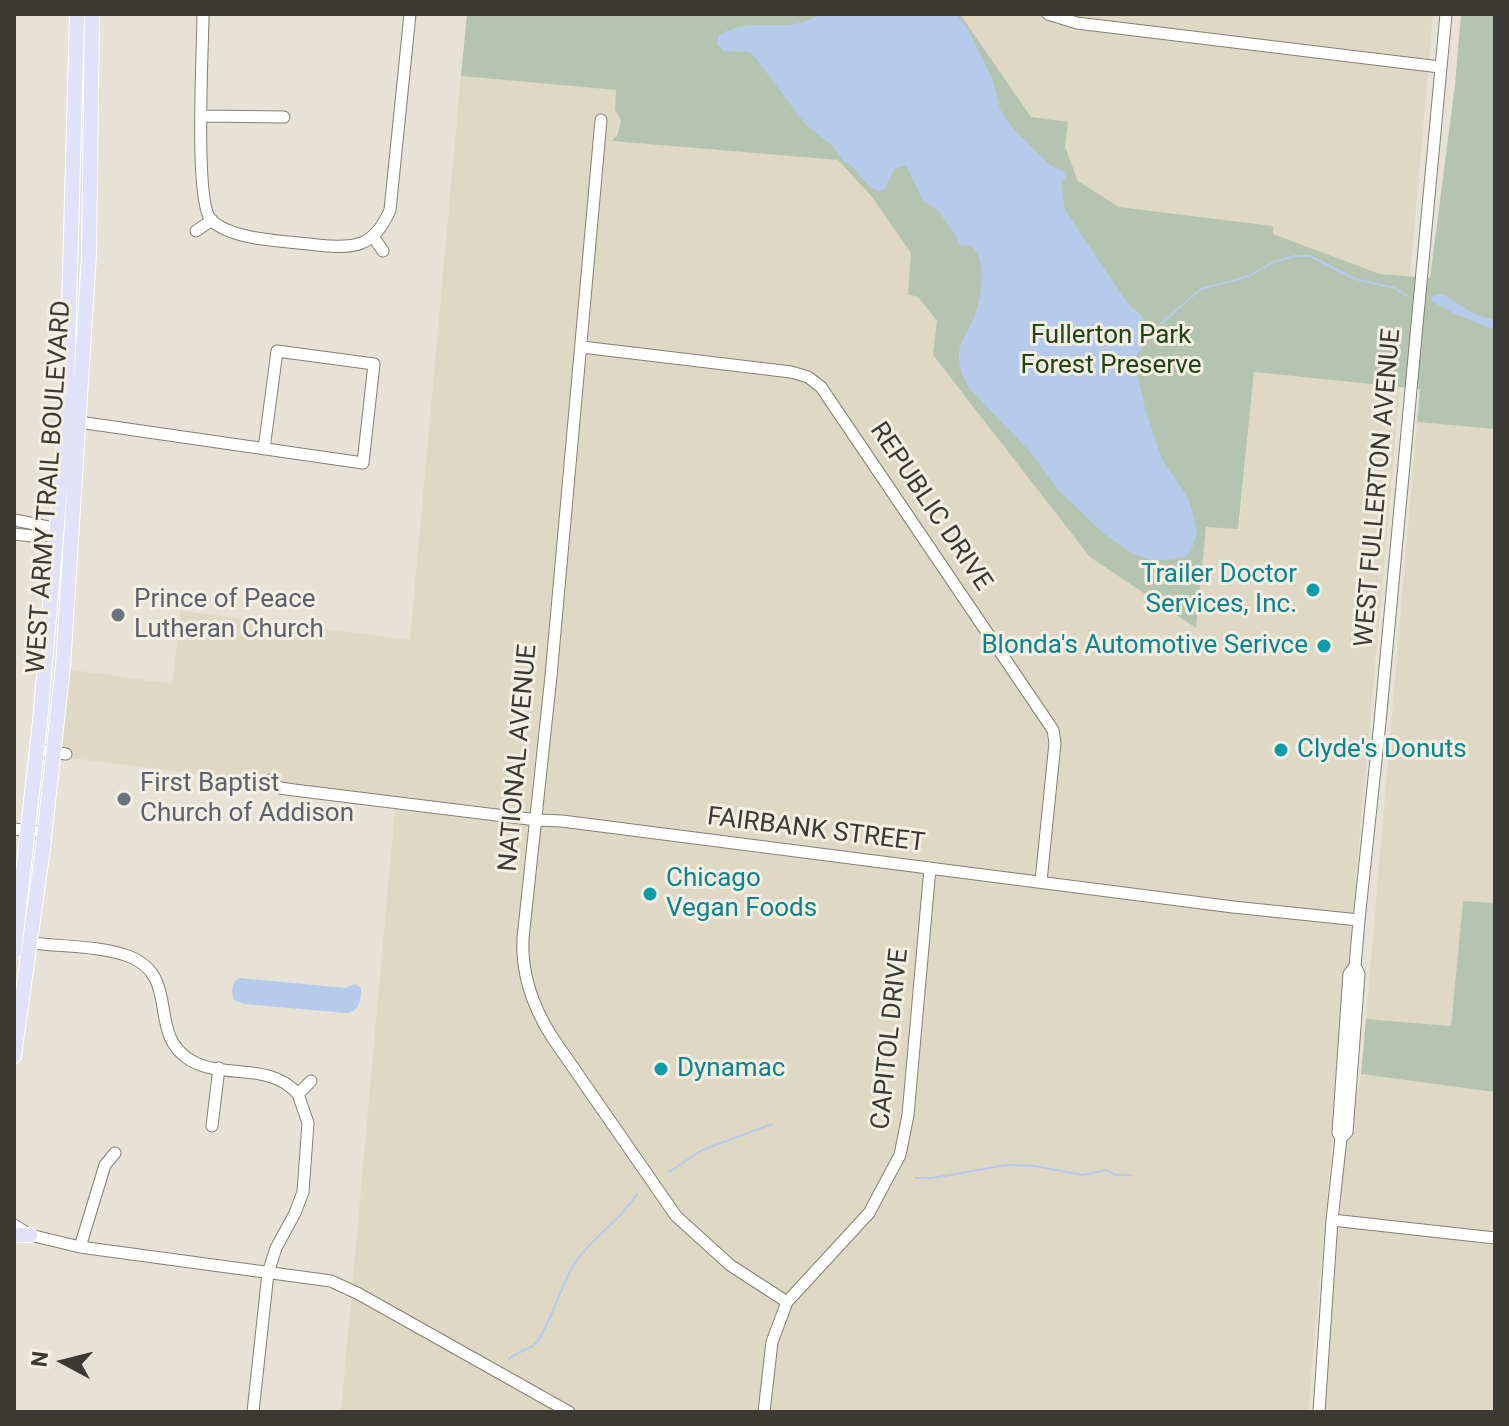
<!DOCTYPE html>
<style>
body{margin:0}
#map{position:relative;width:1509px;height:1426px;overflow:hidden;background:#e6e2d5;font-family:Roboto,sans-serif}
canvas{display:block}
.frame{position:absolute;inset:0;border:16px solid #3b3934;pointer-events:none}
.north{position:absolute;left:24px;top:1322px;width:80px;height:80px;-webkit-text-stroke:6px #f3efe2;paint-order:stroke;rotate:277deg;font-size:22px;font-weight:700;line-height:32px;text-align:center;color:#3b3934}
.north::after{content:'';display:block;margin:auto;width:28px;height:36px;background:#3b3934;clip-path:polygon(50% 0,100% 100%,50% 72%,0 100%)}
</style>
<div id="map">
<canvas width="1509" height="1426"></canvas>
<div class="frame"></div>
<div class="north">N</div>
</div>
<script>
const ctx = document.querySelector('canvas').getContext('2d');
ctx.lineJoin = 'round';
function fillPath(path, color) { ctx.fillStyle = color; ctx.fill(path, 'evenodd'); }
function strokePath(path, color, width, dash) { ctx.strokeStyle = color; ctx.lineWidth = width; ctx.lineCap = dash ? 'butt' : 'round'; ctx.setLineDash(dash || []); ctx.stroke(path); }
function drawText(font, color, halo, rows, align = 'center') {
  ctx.font = font + ' Roboto,sans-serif'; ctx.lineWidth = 6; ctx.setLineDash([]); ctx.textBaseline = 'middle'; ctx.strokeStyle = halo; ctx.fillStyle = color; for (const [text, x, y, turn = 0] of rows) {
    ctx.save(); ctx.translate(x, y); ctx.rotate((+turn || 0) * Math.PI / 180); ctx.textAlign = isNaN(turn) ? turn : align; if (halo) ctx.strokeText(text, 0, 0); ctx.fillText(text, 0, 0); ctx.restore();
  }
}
fillPath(new Path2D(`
 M 960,14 L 1433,14 L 1410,277 L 1380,274 L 1273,234 L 1273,226 L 1119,207 L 1078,181 L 1065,147 L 1031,117 Z
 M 461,76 L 616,90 L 615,110 L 621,121 L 613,141 L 838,160 L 872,197 L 911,253 L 909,293 L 918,297 L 1196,627 L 1206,526 L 1239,529 L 1254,372 L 1400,387 L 1308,1412 L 341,1412 L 396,799 L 56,756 L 65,669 L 172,684 L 181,611 L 410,640 Z
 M 1417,422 L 1495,429 L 1495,903 L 1463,901 L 1451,1026 L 1366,1019 Z
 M 1361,1074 L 1476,1087 L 1495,1092 L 1495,1412 L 1323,1412 L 1346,1143 Z`), '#ded8c4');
fillPath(new Path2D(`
 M 467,14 L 960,14 L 1031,117 L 1068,122 L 1065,147 L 1078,181 L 1119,207 L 1273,226 L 1273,234 L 1380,274 L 1430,278 L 1455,85 L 1461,14 L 1495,14 L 1495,429 L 1417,422 L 1420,389 L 1254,372 L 1238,529 L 1206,527 L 1196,628 L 1090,557 L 933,355 L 937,321 L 918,297 L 908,294 L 911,253 L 872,197 L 838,160 L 612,141 L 617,135 L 621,121 L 615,110 L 616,90 L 461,76 Z
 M 1463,901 L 1495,903 L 1495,1092 L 1361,1074 L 1366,1019 L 1451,1026 Z`), '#b4c4b0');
fillPath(new Path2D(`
 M 821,14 L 956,14 L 966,26 L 993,80 L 1000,109 L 1013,129 L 1050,165 L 1064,172 L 1066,177 L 1061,182 L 1065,210 L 1128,304 L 1141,315 L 1150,333 L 1149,339 L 1137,355 L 1135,364 L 1146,412 L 1162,459 L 1188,498 L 1194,518 L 1197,533 L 1191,551 L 1185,557 L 1154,561 L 1133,554 L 1103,533 L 1057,489 L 1033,455 L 969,388 C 963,377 958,366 959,352 C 961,339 969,330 974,318 C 982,297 988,262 971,245 L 960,246 L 956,236 L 937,209 L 923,201 L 906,165 L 894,169 L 885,189 L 879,191 L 871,188 L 850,164 L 843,161 L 832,145 L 805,124 L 755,57 L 749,52 L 723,51 L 717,44 L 719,35 C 752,14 784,37 821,14 Z
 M 1443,294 L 1474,314 L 1495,320 L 1495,330 L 1455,314 L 1431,301 L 1432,296 Z
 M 240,978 L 345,988 L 355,984 L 361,988 C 361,1000 360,1011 347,1013 L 244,1004 L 234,1000 C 231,992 231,981 240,978 Z`), '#b6cbeb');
strokePath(new Path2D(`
 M 1150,333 L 1201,289 L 1249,276 L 1274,262 L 1295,256 L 1310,256 L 1355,279 L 1395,288 L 1407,296
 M 669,1172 L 702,1150 L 772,1124
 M 915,1178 L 932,1178 L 1007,1165 L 1035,1166 L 1083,1175 L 1106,1170 L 1116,1175 L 1131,1175
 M 509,1359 C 516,1352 528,1350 535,1344 C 546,1335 564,1276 577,1260 C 594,1236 621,1220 637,1194`), '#b6cbeb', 2);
const minor = new Path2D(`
 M 203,14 C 203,47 194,202 211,220 C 233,241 287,241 317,245 C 355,249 374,247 390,210 L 410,14
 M 1048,14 L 1077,23 L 1440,67
 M 202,116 L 284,117
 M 601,120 L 551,676 L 523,938 C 521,974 533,1007 552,1037 L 676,1216 L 730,1265 L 787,1302
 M 196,231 L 212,220
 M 374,238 L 383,251
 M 582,347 L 791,372 L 808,377 L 821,387 L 1053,730 L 1055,743 L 1041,881
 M 71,420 L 79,422 L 363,463 L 374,364 L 277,351 L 264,449
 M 14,520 C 34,523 52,529 72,531
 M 14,534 L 42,537 L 58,530
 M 38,750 L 66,754
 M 270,780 L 280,788 L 294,790 L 537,820 L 562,821 L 1233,907 L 1359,920
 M 14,829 L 45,833
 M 25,942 C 56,947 98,945 128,956 C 182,976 146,1033 190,1060 C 224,1080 268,1061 298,1094 L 311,1081
 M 212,1126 L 219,1068
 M 1341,1138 L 1347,1132 L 1359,974 L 1355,966 L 1359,920 L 1380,722 L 1446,14
 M 1332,1220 L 1495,1238
 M 14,1225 L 30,1235 L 80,1247 L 331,1281 L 359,1294 L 569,1412
 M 80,1247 L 105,1165 L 115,1153
 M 253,1412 L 268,1273 L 276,1248 L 295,1213 L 303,1192 L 308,1123 L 298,1094
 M 764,1412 L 772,1342 L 787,1302 L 869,1213 L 900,1155 L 908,1115 L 930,868
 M 1319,1412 L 1332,1220 L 1341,1138 L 1338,1133 L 1349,974 L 1355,966`);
const major = new Path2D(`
 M 14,952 L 40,722 L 66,419 L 77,14
 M 14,1056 L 43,848 L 63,666 L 89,255 L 92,14
 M 14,1235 L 30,1235`);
strokePath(minor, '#838074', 13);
strokePath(major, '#fff', 16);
strokePath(minor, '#fff', 11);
strokePath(major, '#e1e1f9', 14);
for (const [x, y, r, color] of [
 [1313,590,8,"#0f9aa8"],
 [118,615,8,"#6b7280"],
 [1324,646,8,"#0f9aa8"],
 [1281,750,8,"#0f9aa8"],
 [124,799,8,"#6b7280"],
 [650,894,8,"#0f9aa8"],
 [661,1069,8,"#0f9aa8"]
]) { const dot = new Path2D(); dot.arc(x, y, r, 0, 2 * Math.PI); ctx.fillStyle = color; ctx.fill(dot); strokePath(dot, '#f3efe2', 3); }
drawText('26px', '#224418', '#f3efe2', [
 ["Fullerton Park",1111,336],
 ["Forest Preserve",1111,366]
]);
drawText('26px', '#3b3934', '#f3efe2', [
 ["WEST ARMY TRAIL BOULEVARD",50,487,-86],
 ["WEST FULLERTON AVENUE",1379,488,-85],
 ["REPUBLIC DRIVE",930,507,56],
 ["NATIONAL AVENUE",519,758,-85],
 ["FAIRBANK STREET",816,831,7],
 ["CAPITOL DRIVE",891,1039,-84]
]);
drawText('26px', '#0d838f', '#f3efe2', [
 ["Trailer Doctor",1297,575,"right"],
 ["Services, Inc.",1297,605,"right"],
 ["Blonda's Automotive Serivce",1308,646,"right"],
 ["Clyde's Donuts",1297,750],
 ["Chicago",666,879],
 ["Vegan Foods",666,909],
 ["Dynamac",677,1069]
], 'left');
drawText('26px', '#5b616d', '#f3efe2', [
 ["Prince of Peace",134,600],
 ["Lutheran Church",134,630],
 ["First Baptist",140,784],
 ["Church of Addison",140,814]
], 'left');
</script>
